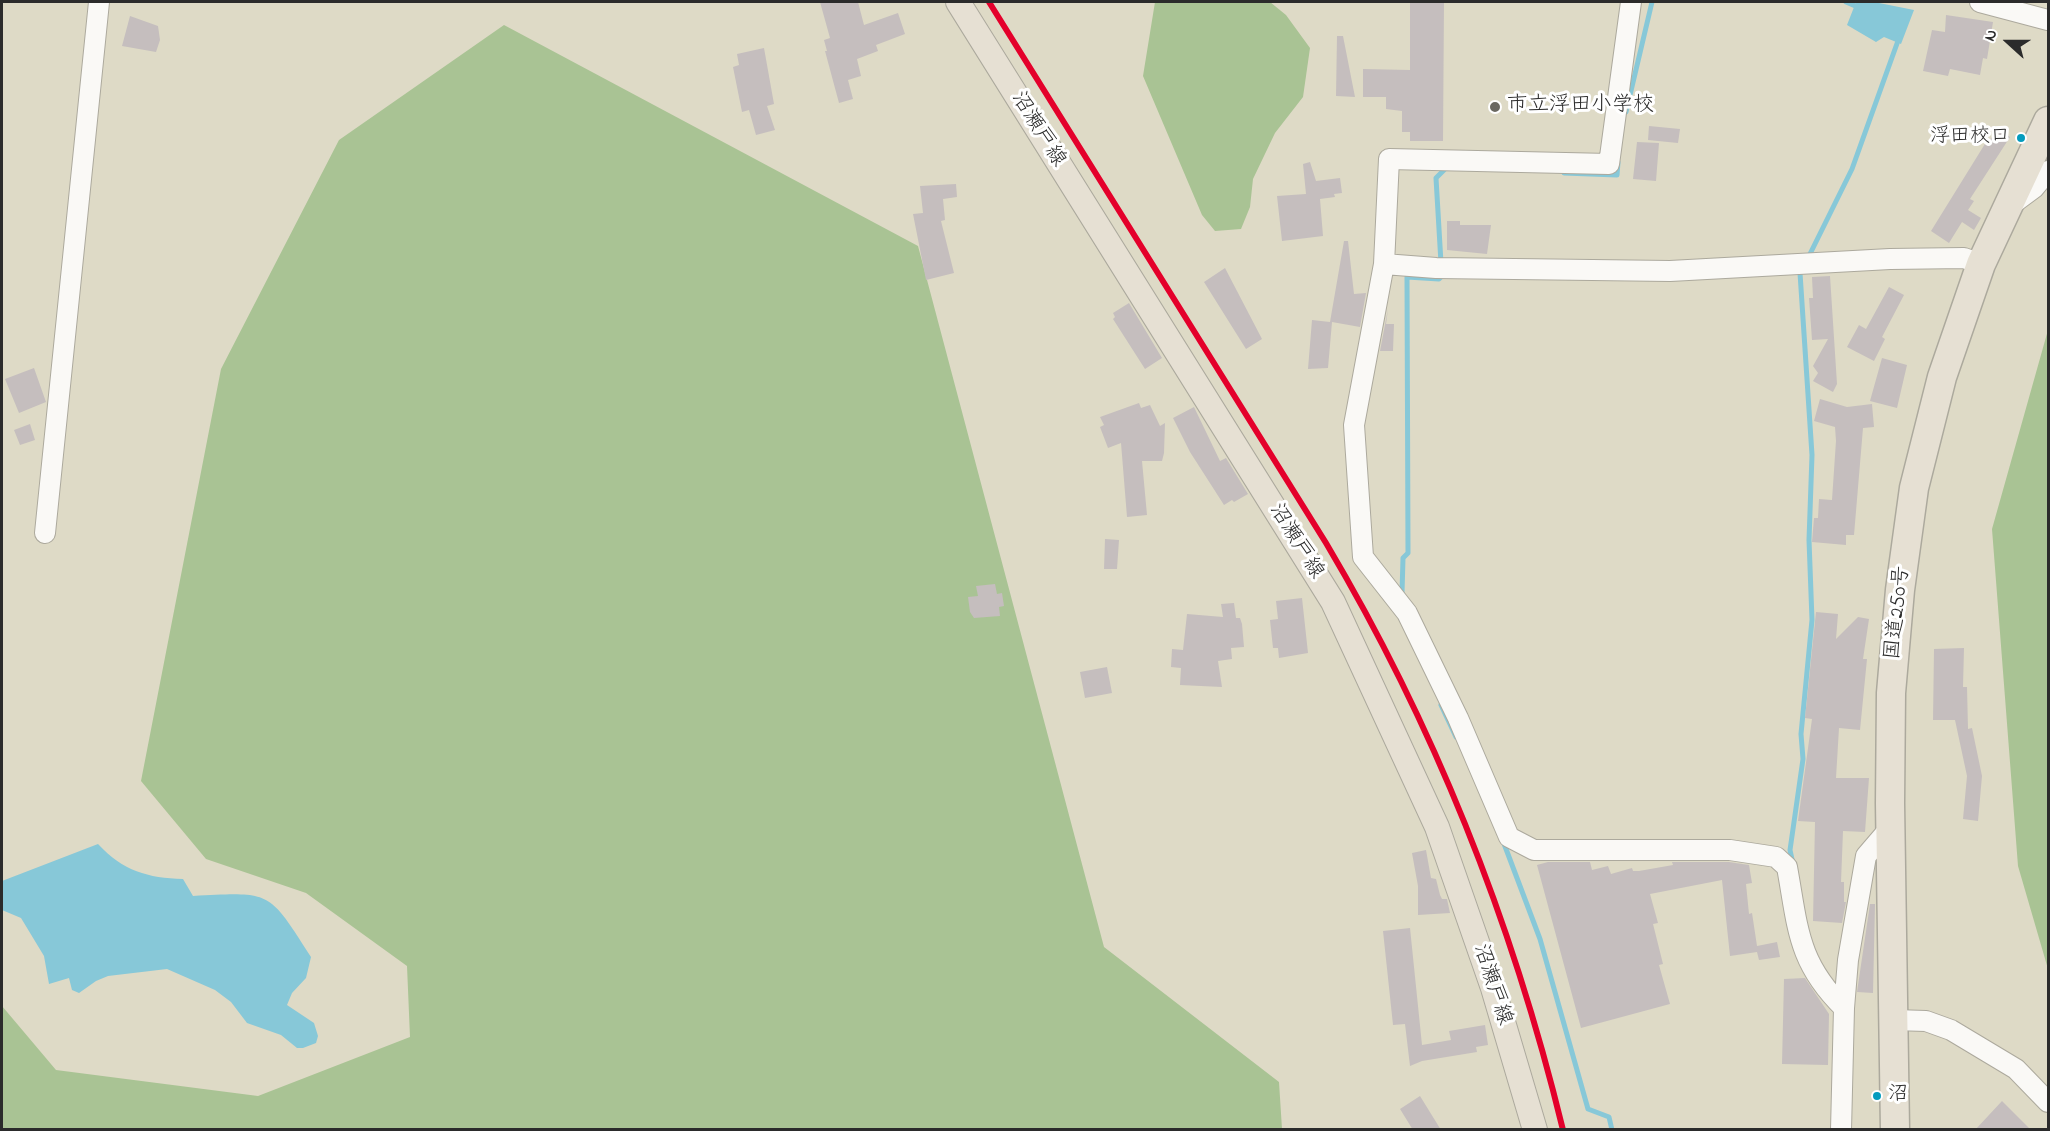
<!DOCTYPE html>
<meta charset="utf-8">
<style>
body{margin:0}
#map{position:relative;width:2050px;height:1131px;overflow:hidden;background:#dedac6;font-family:"Indie Flower",sans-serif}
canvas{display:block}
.frame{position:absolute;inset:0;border:3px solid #2b2b2b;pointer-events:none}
.north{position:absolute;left:1978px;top:12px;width:60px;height:60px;-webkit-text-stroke:4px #fff;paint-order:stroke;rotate:291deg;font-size:16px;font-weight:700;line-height:24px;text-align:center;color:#2b2b2b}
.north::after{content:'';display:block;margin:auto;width:21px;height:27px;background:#2b2b2b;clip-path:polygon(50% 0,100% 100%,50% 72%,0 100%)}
</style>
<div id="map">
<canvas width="2050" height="1131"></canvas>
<div class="frame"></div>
<div class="north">N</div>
</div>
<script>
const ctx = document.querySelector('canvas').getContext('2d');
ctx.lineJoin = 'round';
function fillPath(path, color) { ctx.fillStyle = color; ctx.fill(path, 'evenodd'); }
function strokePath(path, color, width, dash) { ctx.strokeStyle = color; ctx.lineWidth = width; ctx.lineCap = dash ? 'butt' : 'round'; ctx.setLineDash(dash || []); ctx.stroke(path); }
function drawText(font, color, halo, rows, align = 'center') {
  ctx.font = font + ' "Indie Flower","Klee One",sans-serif'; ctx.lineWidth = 6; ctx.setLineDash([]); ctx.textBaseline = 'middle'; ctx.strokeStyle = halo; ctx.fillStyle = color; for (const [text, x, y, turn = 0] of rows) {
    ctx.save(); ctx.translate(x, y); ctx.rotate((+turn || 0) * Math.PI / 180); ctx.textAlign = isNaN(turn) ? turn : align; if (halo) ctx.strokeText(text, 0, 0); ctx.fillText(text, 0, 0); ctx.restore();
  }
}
fillPath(new Path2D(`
 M 1155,2 L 1270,2 L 1286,15 L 1310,48 L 1303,97 L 1275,133 L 1253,179 L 1250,207 L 1241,229 L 1215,231 L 1202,215 L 1143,76 Z
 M 504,25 L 918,246 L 1104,947 L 1279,1082 L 1282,1129 L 2,1129 L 2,1006 L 56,1070 L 258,1096 L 410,1037 L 407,966 L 306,893 L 206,859 L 141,781 L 221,369 L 339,140 Z
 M 2048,330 L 2048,969 L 2018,866 L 1992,529 Z`), '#a9c394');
fillPath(new Path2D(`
 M 1856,2 L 1874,2 L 1914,10 L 1901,44 L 1884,37 L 1876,42 L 1847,25 Z
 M 98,844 C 123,871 148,878 183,879 L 193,896 C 272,892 268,890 311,957 L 306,978 L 292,993 L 287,1005 L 314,1023 L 318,1036 L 316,1043 L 303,1048 L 297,1048 L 281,1035 L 247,1023 L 231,1002 L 215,990 L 167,969 L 108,976 L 96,981 L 79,993 L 72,990 L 69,978 L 49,984 L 44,956 L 21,918 L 2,910 L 2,881 Z`), '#87c8d8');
strokePath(new Path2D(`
 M 1846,2 L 1860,8
 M 1626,112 L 1652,2
 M 1564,173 L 1617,175 L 1618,162
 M 1808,258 L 1852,169 L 1899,38
 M 1441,263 L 1436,178 L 1447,167
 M 1402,593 L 1403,558 L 1408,553 L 1407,277 L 1439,279 L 1442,276
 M 1441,705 L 1456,737
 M 1503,841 L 1540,939 L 1588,1109 L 1609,1117 L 1612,1130
 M 1793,864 L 1790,850 L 1803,759 L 1801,734 L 1812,620 L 1809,540 L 1812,455 L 1800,273`), '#87c8d8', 5);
fillPath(new Path2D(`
 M 820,2 L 858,2 L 864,25 L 898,13 L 905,34 L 876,45 L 878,51 L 857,59 L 861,76 L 848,80 L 853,99 L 839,103 L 825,51 L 827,51 L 824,40 L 830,38 Z
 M 1410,2 L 1444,2 L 1443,141 L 1410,141 L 1410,132 L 1402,132 L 1402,111 L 1386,109 L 1386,97 L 1363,97 L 1363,69 L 1410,70 Z
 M 1946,15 L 1993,22 L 1987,59 L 1983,58 L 1980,75 L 1950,69 L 1948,76 L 1923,71 L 1932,30 L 1945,32 Z
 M 130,16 L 158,26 L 160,40 L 156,52 L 122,46 Z
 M 1337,36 L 1343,36 L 1355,97 L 1336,96 Z
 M 764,48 L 774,104 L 767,106 L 775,130 L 756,135 L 749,110 L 742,112 L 733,67 L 739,65 L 737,54 Z
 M 1649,126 L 1680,129 L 1678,143 L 1648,140 Z
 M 1997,129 L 2010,137 L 1970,199 L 1974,201 L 1968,210 L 1981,218 L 1974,230 L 1962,222 L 1949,243 L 1931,231 L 1988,139 L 1990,140 Z
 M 1637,142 L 1659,143 L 1656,181 L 1633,179 Z
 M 1310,162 L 1316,181 L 1340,178 L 1342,193 L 1334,194 L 1335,197 L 1320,199 L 1323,236 L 1282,241 L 1277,196 L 1306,194 L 1303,164 Z
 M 956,184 L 957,197 L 943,199 L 945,220 L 941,221 L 954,273 L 926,280 L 913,214 L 923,213 L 920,186 Z
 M 1447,221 L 1460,221 L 1460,225 L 1491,225 L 1487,254 L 1447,250 Z
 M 1344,241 L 1348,241 L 1354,294 L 1366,293 L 1360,327 L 1332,322 L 1328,368 L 1308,369 L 1312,320 L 1330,322 Z
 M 1225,268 L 1262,339 L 1246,349 L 1204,282 Z
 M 1830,276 L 1837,384 L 1833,392 L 1813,381 L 1818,373 L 1813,366 L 1828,339 L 1812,340 L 1809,298 L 1813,298 L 1812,277 Z
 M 1889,287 L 1904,295 L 1882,337 L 1885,339 L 1874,361 L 1847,347 L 1859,325 L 1866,329 Z
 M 1129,303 L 1162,358 L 1145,369 L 1113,319 L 1115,317 L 1113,313 Z
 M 1388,309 L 1386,324 L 1394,324 L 1393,351 L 1380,351 Z
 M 1882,358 L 1907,365 L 1897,408 L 1870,401 Z
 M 34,368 L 46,402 L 19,413 L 5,379 Z
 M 1820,399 L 1847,407 L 1872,404 L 1874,427 L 1863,428 L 1854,535 L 1846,535 L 1846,545 L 1812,542 L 1814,518 L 1818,518 L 1819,499 L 1832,500 L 1836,441 L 1835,427 L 1814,421 Z
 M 1139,403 L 1141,408 L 1150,405 L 1160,426 L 1165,423 L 1164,453 L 1162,461 L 1142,461 L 1147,515 L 1127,517 L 1121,443 L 1108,448 L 1100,427 L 1104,425 L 1100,417 Z
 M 1194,407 L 1220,461 L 1226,458 L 1248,494 L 1234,502 L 1232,500 L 1224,505 L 1190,452 L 1173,418 Z
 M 30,424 L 35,440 L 20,445 L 14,430 Z
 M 1105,539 L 1119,540 L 1117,569 L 1104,569 Z
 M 995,584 L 997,594 L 1002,593 L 1004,606 L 999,607 L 1000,616 L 974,618 L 970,612 L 968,597 L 978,596 L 976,586 Z
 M 1302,598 L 1308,653 L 1279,658 L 1278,648 L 1273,648 L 1270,620 L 1278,619 L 1276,601 Z
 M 1234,603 L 1236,618 L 1240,618 L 1242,624 L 1244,647 L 1231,648 L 1232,659 L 1218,661 L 1222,687 L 1180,685 L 1181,668 L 1171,667 L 1172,649 L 1183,650 L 1187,614 L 1223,617 L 1221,604 Z
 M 1816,612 L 1838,614 L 1836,639 L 1858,617 L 1869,619 L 1863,659 L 1867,659 L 1860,730 L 1839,728 L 1836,778 L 1869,778 L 1865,832 L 1843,831 L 1841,882 L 1844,882 L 1844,902 L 1846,902 L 1842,923 L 1813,921 L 1815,822 L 1798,821 L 1812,719 L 1805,718 Z
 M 1964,648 L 1963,687 L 1967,687 L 1968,729 L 1972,728 L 1982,776 L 1978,821 L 1963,819 L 1967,776 L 1955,720 L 1933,720 L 1934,649 Z
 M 1107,667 L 1112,693 L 1085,698 L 1080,672 Z
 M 1426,850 L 1431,878 L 1436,879 L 1440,895 L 1442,899 L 1447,899 L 1450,913 L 1418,915 L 1418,886 L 1412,853 Z
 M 1548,862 L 1590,862 L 1592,870 L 1608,866 L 1611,874 L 1632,868 L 1633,871 L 1639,871 L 1673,865 L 1672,862 L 1729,862 L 1749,865 L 1752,883 L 1746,884 L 1749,914 L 1752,913 L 1757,946 L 1777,942 L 1780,957 L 1759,960 L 1757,952 L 1730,956 L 1722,880 L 1650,894 L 1658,923 L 1653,924 L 1663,964 L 1659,965 L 1670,1004 L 1581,1028 L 1537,865 Z
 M 1870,904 L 1875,904 L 1873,993 L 1857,992 Z
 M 1410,928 L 1422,1045 L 1451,1040 L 1449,1031 L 1485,1025 L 1488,1045 L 1476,1047 L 1477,1052 L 1422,1061 L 1410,1066 L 1405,1024 L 1393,1025 L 1383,931 Z
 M 1805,978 L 1829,1014 L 1828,1065 L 1782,1064 L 1784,979 Z
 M 1420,1096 L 1441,1130 L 1413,1130 L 1400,1109 Z
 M 2002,1101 L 2031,1130 L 1975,1130 Z`), '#c5bebe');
const minor = new Path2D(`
 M 1631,2 L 1609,164 L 1389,159 L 1384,264 L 1354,425 L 1363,557 L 1407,613 L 1458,718 L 1509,837 L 1534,850 L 1730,850 L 1776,857 L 1787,867 C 1798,927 1797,962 1844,1008
 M 1980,2 L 2048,20
 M 2011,205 L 2034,188 L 2048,171
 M 1384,264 L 1436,268 L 1670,271 L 1890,259 L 1964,258 L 1981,264
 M 45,533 L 99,2
 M 1894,1020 L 1926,1021 L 1951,1030 L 2016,1069 L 2048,1102
 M 1841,1130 L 1844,1008 L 1848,960 L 1866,856 L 1890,828`);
const major = new Path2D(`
 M 958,2 L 1333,602 L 1437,827 L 1493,988 L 1535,1130`);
const highway = new Path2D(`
 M 1895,1130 L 1890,803 L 1891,693 L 1900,590 L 1914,488 L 1942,377 L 1981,264 L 2048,121`);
strokePath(minor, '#aca99d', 22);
strokePath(major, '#aca99d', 26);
strokePath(highway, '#aca99d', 31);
strokePath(minor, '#faf9f6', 20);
strokePath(major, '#e6e0d3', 24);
strokePath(highway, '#e6e0d3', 28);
strokePath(new Path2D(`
 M 989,2 L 1326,543 C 1434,725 1513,924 1563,1130`), '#e4002b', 6);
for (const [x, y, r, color] of [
 [1495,107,6,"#6a6861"],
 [2021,138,5,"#049cbe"],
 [1877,1096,5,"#049cbe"]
]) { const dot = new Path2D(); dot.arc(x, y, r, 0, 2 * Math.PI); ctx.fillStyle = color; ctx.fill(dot); strokePath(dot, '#fff', 2); }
drawText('20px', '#2b2b2b', '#fff', [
 ["浮田校口",2010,138],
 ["沼",1888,1096,"left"]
], 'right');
drawText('21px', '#2b2b2b', '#fff', [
 ["市立浮田小学校",1507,107]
], 'left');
drawText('21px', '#2b2b2b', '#fff', [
 ["沼瀬戸線",1037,130,58],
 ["沼瀬戸線",1295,542,58],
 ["国道250号",1899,613,-84],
 ["沼瀬戸線",1491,985,72]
]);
</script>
